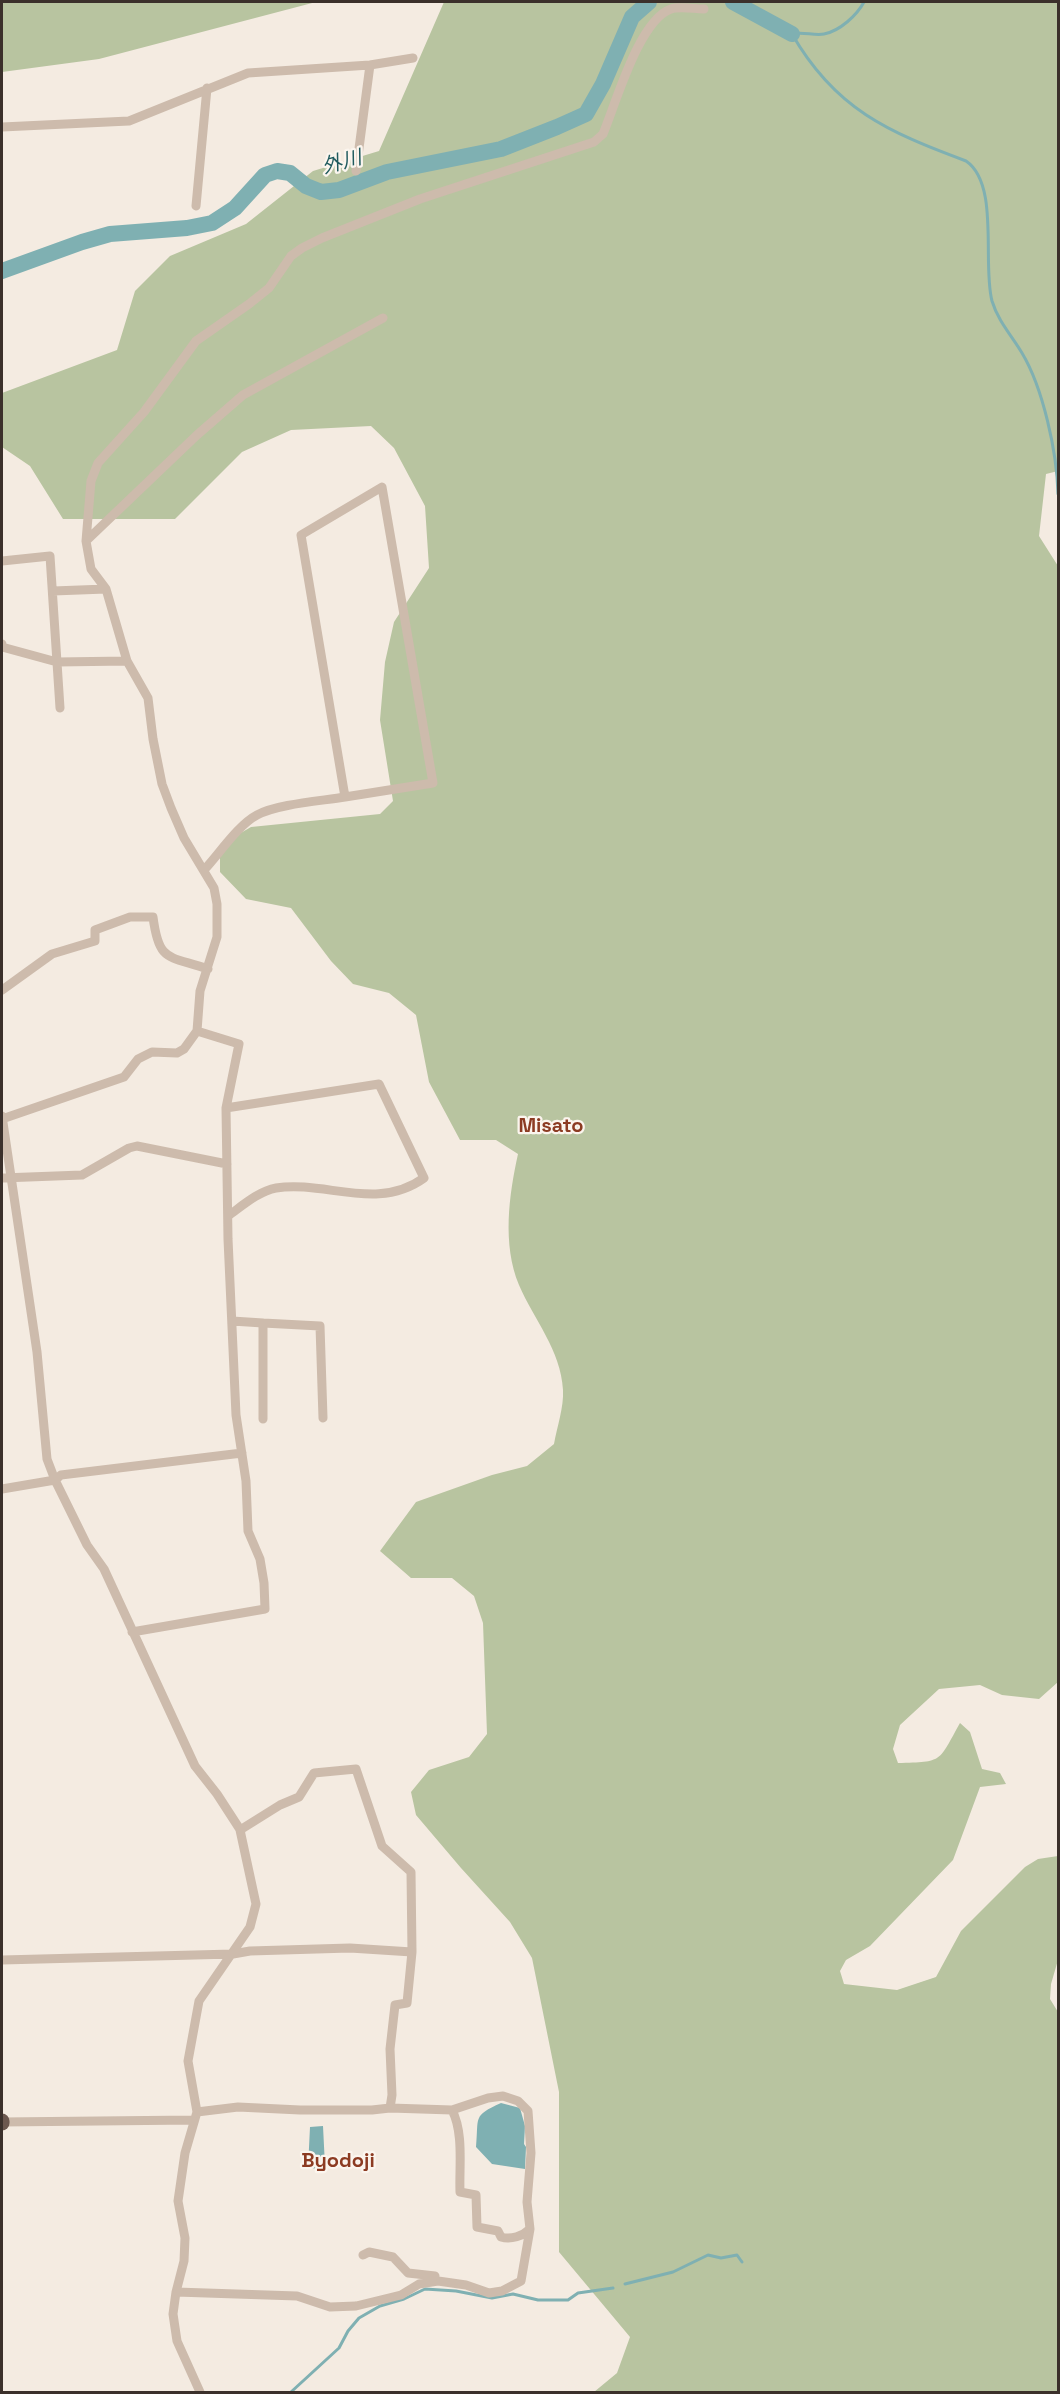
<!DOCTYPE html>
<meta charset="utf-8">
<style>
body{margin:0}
#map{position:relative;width:1060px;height:2394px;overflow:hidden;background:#f4ebe1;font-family:"Space Grotesk",sans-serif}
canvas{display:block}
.frame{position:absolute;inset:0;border:3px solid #3b302b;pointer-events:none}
</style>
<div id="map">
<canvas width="1060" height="2394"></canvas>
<div class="frame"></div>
</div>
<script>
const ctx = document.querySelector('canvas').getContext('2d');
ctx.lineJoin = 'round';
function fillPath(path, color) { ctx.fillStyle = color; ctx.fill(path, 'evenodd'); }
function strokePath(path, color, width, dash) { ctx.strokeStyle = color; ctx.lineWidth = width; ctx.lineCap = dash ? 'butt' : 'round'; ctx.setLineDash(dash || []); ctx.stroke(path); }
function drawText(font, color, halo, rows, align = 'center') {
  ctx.font = font + ' "Space Grotesk","Noto Sans JP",sans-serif'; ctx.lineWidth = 4.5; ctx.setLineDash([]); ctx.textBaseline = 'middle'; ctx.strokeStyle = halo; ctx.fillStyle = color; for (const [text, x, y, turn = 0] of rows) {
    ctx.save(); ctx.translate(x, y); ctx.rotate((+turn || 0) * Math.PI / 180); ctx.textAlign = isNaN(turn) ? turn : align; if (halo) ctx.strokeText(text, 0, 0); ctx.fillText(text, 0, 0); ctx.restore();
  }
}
fillPath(new Path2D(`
 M 2,2 L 316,2 L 99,59 L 2,72 Z
 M 444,2 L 1058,2 L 1058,471 L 1046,474 L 1039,536 L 1058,566 L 1058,1682 L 1039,1699 L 1002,1695 L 980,1685 L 939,1689 L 900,1725 L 893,1749 L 898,1763 C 944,1762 938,1762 960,1723 L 970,1732 L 982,1769 L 1000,1773 L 1006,1784 L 980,1787 L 953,1860 L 870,1946 L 846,1960 L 840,1971 L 844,1984 L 897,1990 L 936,1977 L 961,1931 L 1025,1867 L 1038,1859 L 1058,1856 L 1058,1960 L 1051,1984 L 1050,1999 L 1058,2012 L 1058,2392 L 594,2392 L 617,2373 L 630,2337 L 559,2252 L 559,2092 L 532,1958 L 510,1922 L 461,1868 L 416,1815 L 411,1792 L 429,1770 L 469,1757 L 487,1734 L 483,1623 L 474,1596 L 452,1578 L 411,1578 L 380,1551 L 416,1502 L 492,1475 L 527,1466 L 554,1444 C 557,1427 564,1407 563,1390 C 561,1350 534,1320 519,1285 C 502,1244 509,1195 518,1154 L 496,1140 L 460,1140 L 429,1082 L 416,1015 L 389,993 L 353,984 L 331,961 L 291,908 L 246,899 L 220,872 L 220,845 L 251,827 L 380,814 L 393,801 L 380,720 L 385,662 L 394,622 L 429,568 L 425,506 L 394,448 L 371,426 L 291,430 L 242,452 L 175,519 L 63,519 L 30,466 L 2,447 L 2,393 L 117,350 L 135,291 L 170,256 L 246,224 L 313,171 L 379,151 Z`), '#b8c4a0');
fillPath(new Path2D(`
 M 501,2103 L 520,2108 L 525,2126 L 524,2144 L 526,2147 L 525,2169 L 492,2164 L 476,2147 C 479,2117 472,2116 501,2103 Z
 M 323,2126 L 325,2166 L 323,2169 L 308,2168 L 310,2127 Z`), '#7fb0b2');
strokePath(new Path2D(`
 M 864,2 C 857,15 840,31 824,34 C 814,36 802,31 792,34 C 835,109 888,132 966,161 C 1000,184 982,264 992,301 C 998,321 1012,336 1022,353 C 1043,388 1057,452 1058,494
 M 625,2284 L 673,2272 L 708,2255 L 721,2258 L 737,2255 L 742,2262
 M 291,2392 L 339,2348 L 348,2331 L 359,2318 L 380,2306 L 404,2299 L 425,2289 L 456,2291 L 492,2298 L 513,2294 L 538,2300 L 568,2300 L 578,2293 L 613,2288`), '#7fb0b2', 3);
strokePath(new Path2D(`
 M 733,2 L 792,34
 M 2,271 L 82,242 L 110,234 L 187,228 L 212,223 L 235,208 L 265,175 L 277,171 L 290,173 L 306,186 L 321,192 L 339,190 L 387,172 L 501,149 L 557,127 L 586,114 L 603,84 L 632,17 L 649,2`), '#7fb0b2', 16);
strokePath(new Path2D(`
 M 2,127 L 129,121 L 248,73 L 370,65 L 413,58
 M 356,171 L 370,65
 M 196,206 L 207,88
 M 382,487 L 433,783 L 345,797 L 301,535 Z
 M 86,541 L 197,435 L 243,395 L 383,318
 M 2,561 L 50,556 L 60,708
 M 53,591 L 106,589
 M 2,644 L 2,647 L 57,662 L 127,661
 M 204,870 C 219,854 238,825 257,815 C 277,804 321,801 345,797
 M 2,990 L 52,954 L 95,941 L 95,930 L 130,917 L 153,917 C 159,963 168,955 208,969
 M 226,1108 L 379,1084 L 424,1178 C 377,1212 325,1180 276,1188 C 259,1191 242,1206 228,1216
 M 2,1116 L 37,1352 L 47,1459 L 55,1480 L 87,1545 L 104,1569 L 195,1766 L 217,1794 L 241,1831
 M 2,1119 L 124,1077 L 138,1059 L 152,1052 L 177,1053 L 184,1049 L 197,1031
 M 2,1178 L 82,1175 L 129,1148 L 137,1146 L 227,1164
 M 232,1321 L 263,1323 L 263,1419
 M 263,1323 L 320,1326 L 323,1418
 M 2,1489 L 55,1480 L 61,1475 L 242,1453
 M 132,1632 L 265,1609 L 264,1583 L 260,1559 L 248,1531 L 246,1481 L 236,1415 L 228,1239 L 226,1108 L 239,1044 L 197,1031 L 200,991 L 217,937 L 217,904 L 214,888 L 184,838 L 171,808 L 162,784 L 153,739 L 148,698 L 127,661 L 106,589 L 91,569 L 86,541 L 91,481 L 98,463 L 144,412 L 196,341 L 249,304 L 269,288 L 291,256 L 302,248 L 322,238 L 420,199 L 594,142 L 603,134 C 616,103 639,20 671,9 C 680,6 694,9 704,9
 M 2,1960 L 233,1954 L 250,1951 L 350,1948 L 412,1952
 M 452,2110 C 464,2133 459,2167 460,2192 L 476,2195 L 477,2227 L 498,2231 L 501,2237 C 511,2240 523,2236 530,2229
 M 2,2122 L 194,2120
 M 363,2255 L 369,2252 L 393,2257 L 408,2273 L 435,2276
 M 176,2292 L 297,2296 L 330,2307 L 356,2306 L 401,2295 L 419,2284 L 438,2281 L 466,2285 L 489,2293 L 502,2291 L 521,2281 L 530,2229 L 527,2202 L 531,2153 L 528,2111 L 518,2101 L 503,2096 L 488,2098 L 452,2110 L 390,2108 L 372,2110 L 300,2110 L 238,2107 L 197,2112
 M 200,2392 L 177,2341 L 173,2314 L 176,2292 L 184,2261 L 185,2238 L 178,2201 L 185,2153 L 197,2112 L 188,2061 L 199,2001 L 250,1927 L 256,1904 L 240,1830 L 280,1805 L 299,1797 L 314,1773 L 356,1769 L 382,1846 L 411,1872 L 412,1952 L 407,2003 L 395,2005 L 390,2049 L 392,2095 L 390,2108`), '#cdbbac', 9);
strokePath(new Path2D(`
 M 2,2121 L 2,2123`), '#6c584f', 15);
drawText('italic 20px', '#1f5a5e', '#fbf5ee', [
 ["外川",342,163,-15]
]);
drawText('bold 20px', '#8c3b22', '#fbf5ee', [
 ["Misato",551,1127],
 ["Byodoji",338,2162]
]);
</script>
